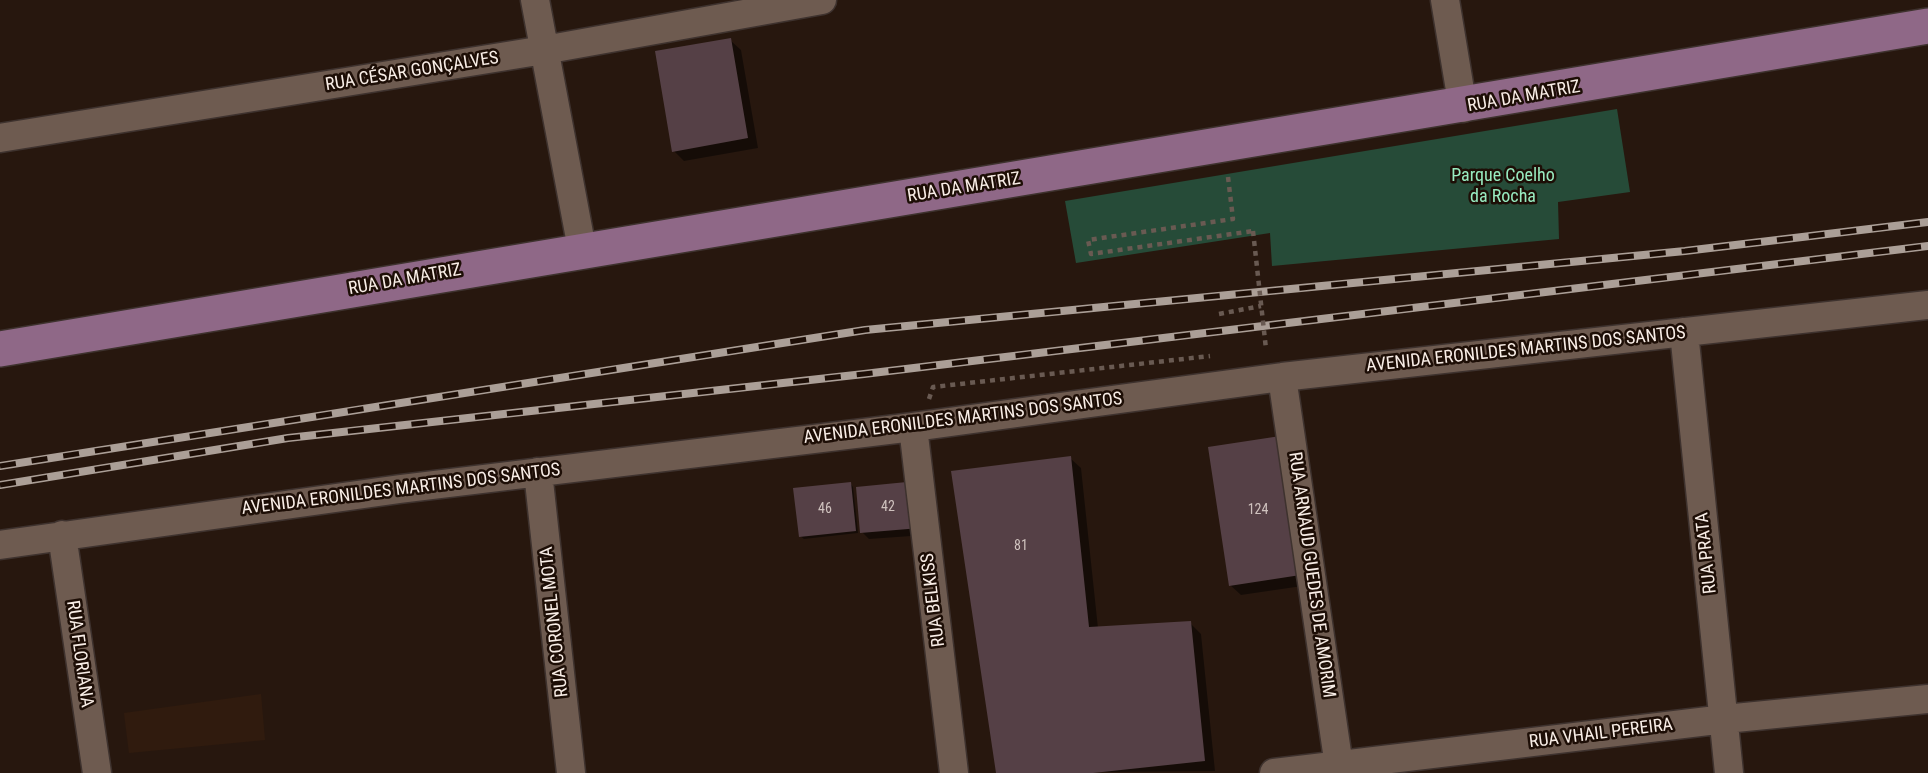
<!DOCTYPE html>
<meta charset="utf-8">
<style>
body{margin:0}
canvas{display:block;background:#27170e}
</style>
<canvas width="1928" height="773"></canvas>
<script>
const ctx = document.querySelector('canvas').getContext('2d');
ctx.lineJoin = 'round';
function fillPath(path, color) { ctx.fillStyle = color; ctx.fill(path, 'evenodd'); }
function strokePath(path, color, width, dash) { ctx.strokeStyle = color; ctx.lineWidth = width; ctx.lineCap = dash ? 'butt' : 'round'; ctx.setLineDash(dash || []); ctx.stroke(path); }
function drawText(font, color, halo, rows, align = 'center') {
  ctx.font = font + ' "Roboto Condensed",sans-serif'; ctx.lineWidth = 5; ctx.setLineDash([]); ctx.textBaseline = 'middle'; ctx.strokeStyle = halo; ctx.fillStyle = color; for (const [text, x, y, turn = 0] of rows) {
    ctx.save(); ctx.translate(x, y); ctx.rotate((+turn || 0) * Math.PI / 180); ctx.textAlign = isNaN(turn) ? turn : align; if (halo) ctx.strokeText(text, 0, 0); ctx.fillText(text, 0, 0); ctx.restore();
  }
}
fillPath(new Path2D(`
 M 261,694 L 265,740 L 129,753 L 124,713 Z`), '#301b0e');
fillPath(new Path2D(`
 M 1617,109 L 1630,192 L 1558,202 L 1559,239 L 1272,266 L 1270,233 L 1076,263 L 1065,201 Z`), '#264b38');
fillPath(new Path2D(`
 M 730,40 L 741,50 L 758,148 L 684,161 L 674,151 Z
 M 1210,448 L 1316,584 L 1241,595 L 1230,585 Z
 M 1070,458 L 1081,468 L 1098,628 L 1190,623 L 1201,634 L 1215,771 L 998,773 Z
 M 850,483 L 853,487 L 858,533 L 804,539 L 800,536 Z
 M 858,488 L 926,535 L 869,539 L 862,532 Z`), '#0007');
fillPath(new Path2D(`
 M 731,38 L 748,138 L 672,152 L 655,51 Z
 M 1287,435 L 1307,574 L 1229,586 L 1208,447 Z
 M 1071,456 L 1089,627 L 1191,621 L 1205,761 L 1093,773 L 996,773 L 951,471 Z
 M 917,481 L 920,528 L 860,533 L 856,487 Z
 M 851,482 L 856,531 L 799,537 L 793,488 Z`), '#554046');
const minor = new Path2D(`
 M 535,0 L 582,249
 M 1445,0 L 1463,108
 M 0,138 L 544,50 L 822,0
 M 1684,332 L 1729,773
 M 1282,377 L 1340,773
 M 913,427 L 954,773
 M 538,472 L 571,773
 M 62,535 L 97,773
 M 0,545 L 400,489 L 913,427 L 1282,377 L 1928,305
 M 1274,773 L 1725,719 L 1928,699`);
const major = new Path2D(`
 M 0,349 C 642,239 1286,139 1928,26`);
strokePath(minor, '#3e322e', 31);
strokePath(major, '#3e322e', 38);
strokePath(new Path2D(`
 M 1228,177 L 1233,219 L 1088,240 L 1091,254 L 1253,231
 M 1219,314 L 1261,306
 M 929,399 L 933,387 L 1210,356`), '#695a52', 4.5, [5, 5]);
strokePath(minor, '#6e5b50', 28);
strokePath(major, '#8f6887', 35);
const rail = new Path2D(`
 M 0,466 L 865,330 L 1685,251 L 1928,222
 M 0,485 L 288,438 L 864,374 L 1928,246`);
strokePath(rail, '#ab9f97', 8);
strokePath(rail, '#1d0e06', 5, [16]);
strokePath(new Path2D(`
 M 1253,231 L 1266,349`), '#695a52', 4.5, [5, 5]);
drawText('14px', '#cfc2be', null, [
 ["42",888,507],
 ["46",825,509],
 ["124",1258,510],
 ["81",1021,546]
]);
drawText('18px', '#f8ede6', '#1d0e06', [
 ["RUA CÉSAR GONÇALVES",412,72,-9],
 ["RUA DA MATRIZ",1524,97,-10],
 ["RUA DA MATRIZ",964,188,-9],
 ["RUA DA MATRIZ",405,280,-10],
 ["AVENIDA ERONILDES MARTINS DOS SANTOS",1526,350,-6],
 ["AVENIDA ERONILDES MARTINS DOS SANTOS",963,419,-7],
 ["AVENIDA ERONILDES MARTINS DOS SANTOS",401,490,-7],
 ["RUA PRATA",1707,553,-96],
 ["RUA ARNAUD GUEDES DE AMORIM",1311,575,82],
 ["RUA BELKISS",934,600,-97],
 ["RUA CORONEL MOTA",555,622,-96],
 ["RUA FLORIANA",79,654,82],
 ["RUA VHAIL PEREIRA",1601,734,-7]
]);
drawText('18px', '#98ebc0', '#1d0e06', [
 ["Parque Coelho",1503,176],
 ["da Rocha",1503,197]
]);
</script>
